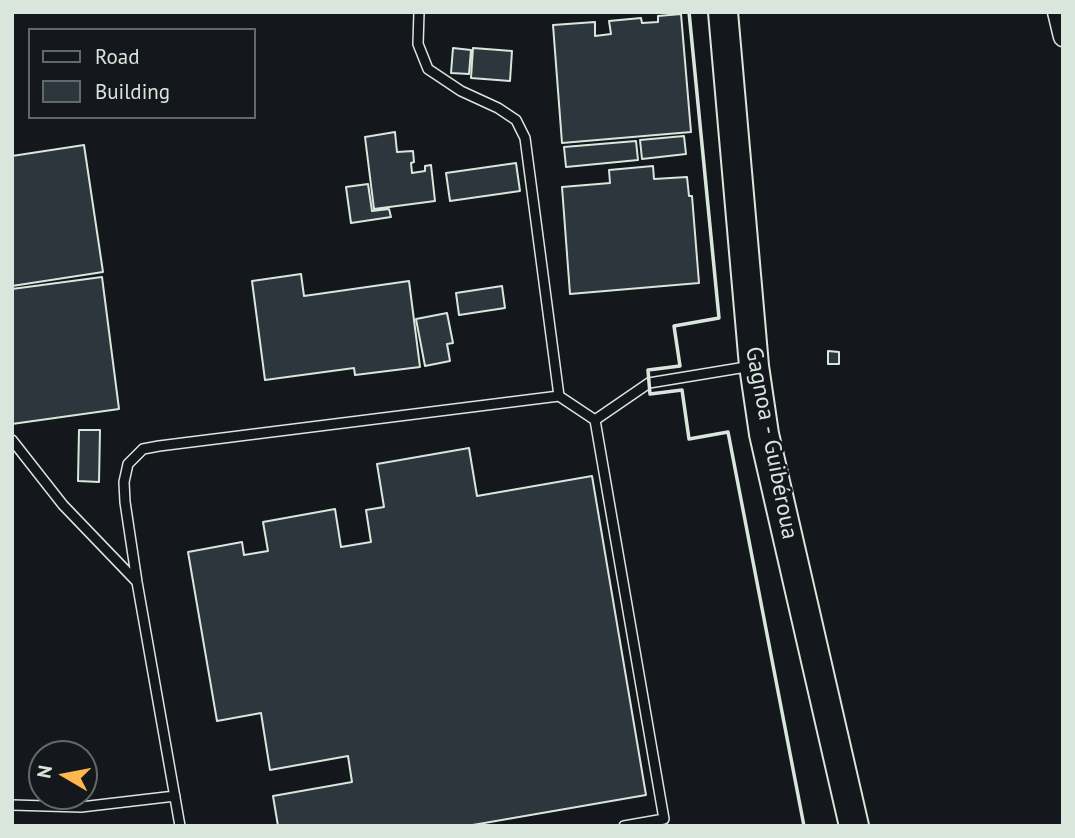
<!DOCTYPE html>
<meta charset="utf-8">
<style>
body{margin:0}
#map{position:relative;width:1075px;height:838px;overflow:hidden;background:#14181c;font-family:"PT Sans",sans-serif}
canvas{display:block}
.frame{position:absolute;inset:0;border:14px solid #d8e6dc;pointer-events:none}
.legend{position:absolute;left:28px;top:28px;width:228px;height:91px;box-sizing:border-box;background:#14181c;border:2px solid #626a69;margin:0;padding:9px 12px;list-style:none;font-size:21px;color:#d8e6dc}
.legend li{display:flex;align-items:center;gap:14px;height:35px}
.legend b{width:35px;border:2px solid #626a69}
.north{position:absolute;left:28px;top:740px;width:70px;height:70px;box-sizing:border-box;background:#14181c;border:2px solid #626a69;border-radius:50%;rotate:280deg;font-size:19px;font-weight:700;line-height:28px;text-align:center;color:#d8e6dc}
.north::after{content:'';display:block;margin:auto;width:24px;height:32px;background:#ffb74d;clip-path:polygon(50% 0,100% 100%,50% 72%,0 100%)}
</style>
<div id="map">
<canvas width="1075" height="838"></canvas>
<div class="frame"></div>
<ul class="legend">
<li><b style="height:9px;background:#14181c"></b>Road</li>
<li><b style="height:19px;background:#2c363c"></b>Building</li>
</ul>
<div class="north">N</div>
</div>
<script>
const ctx = document.querySelector('canvas').getContext('2d');
ctx.lineJoin = 'round';
function fillPath(path, color) { ctx.fillStyle = color; ctx.fill(path, 'evenodd'); }
function strokePath(path, color, width, dash) { ctx.strokeStyle = color; ctx.lineWidth = width; ctx.lineCap = dash ? 'butt' : 'round'; ctx.setLineDash(dash || []); ctx.stroke(path); }
function drawText(font, color, halo, rows, align = 'center') {
  ctx.font = font + ' "PT Sans",sans-serif'; ctx.lineWidth = 5; ctx.setLineDash([]); ctx.textBaseline = 'middle'; ctx.strokeStyle = halo; ctx.fillStyle = color; for (const [text, x, y, turn = 0] of rows) {
    ctx.save(); ctx.translate(x, y); ctx.rotate((+turn || 0) * Math.PI / 180); ctx.textAlign = isNaN(turn) ? turn : align; if (halo) ctx.strokeText(text, 0, 0); ctx.fillText(text, 0, 0); ctx.restore();
  }
}
const building = new Path2D(`
 M 681,14 L 691,132 L 562,143 L 553,25 L 595,22 L 595,36 L 611,34 L 609,21 L 641,18 L 642,23 L 658,22 L 658,16 Z
 M 453,48 L 471,50 L 469,74 L 451,73 Z
 M 473,48 L 512,51 L 510,81 L 471,78 Z
 M 395,132 L 397,152 L 413,151 L 414,162 L 411,163 L 412,173 L 425,171 L 425,166 L 431,165 L 435,201 L 374,209 L 365,137 Z
 M 684,136 L 686,154 L 642,159 L 640,140 Z
 M 636,141 L 638,160 L 566,167 L 564,147 Z
 M 84,145 L 103,272 L 12,286 L 12,156 Z
 M 516,163 L 520,191 L 450,201 L 446,173 Z
 M 653,166 L 654,179 L 687,177 L 689,196 L 692,196 L 699,283 L 570,294 L 562,187 L 610,183 L 609,170 Z
 M 368,184 L 372,211 L 389,209 L 391,217 L 351,223 L 346,187 Z
 M 301,274 L 304,296 L 409,281 L 420,367 L 355,375 L 354,368 L 265,380 L 252,281 Z
 M 102,277 L 119,409 L 12,424 L 12,289 Z
 M 502,286 L 505,308 L 459,315 L 456,293 Z
 M 447,313 L 453,343 L 447,344 L 450,361 L 425,366 L 416,319 Z
 M 828,351 L 839,352 L 839,364 L 828,364 Z
 M 79,430 L 100,430 L 99,482 L 78,481 Z
 M 469,448 L 477,496 L 592,476 L 646,795 L 467,826 L 278,826 L 273,796 L 352,782 L 348,756 L 270,770 L 261,713 L 217,721 L 188,552 L 242,542 L 244,555 L 268,551 L 263,522 L 335,509 L 341,547 L 371,542 L 366,510 L 384,507 L 377,464 Z`);
fillPath(building, '#2c363c');
strokePath(building, '#d8e6dc', 2);
const lane = new Path2D(`
 M 419,12 L 418,44 L 428,69 L 461,91 L 498,108 L 516,120 L 525,138 L 559,396
 M 595,420 L 664,819 L 624,826
 M 12,440 L 63,505 L 137,582
 M 12,805 L 81,807 L 175,796
 M 180,826 L 137,582 L 125,502 L 124,482 L 128,464 L 143,449 L 159,446 L 559,396 L 595,420 L 649,383 L 752,366`);
const street = new Path2D(`
 M 1057,12 L 1063,37`);
const primary = new Path2D(`
 M 723,12 L 754,366 L 764,434 L 854,826`);
strokePath(lane, '#d8e6dc', 12);
strokePath(street, '#d8e6dc', 21);
strokePath(primary, '#d8e6dc', 32);
strokePath(lane, '#14181c', 9);
strokePath(street, '#14181c', 18);
strokePath(primary, '#14181c', 28);
strokePath(new Path2D(`
 M 689,12 L 719,318 L 674,326 L 680,366 L 648,370 L 650,394 L 682,390 L 689,439 L 728,432 L 804,826`), '#d8e6dc', 3.5);
drawText('23px', '#d8e6dc', '#14181c', [
 ["Gagnoa - Guibéroua",771,443,79]
]);
</script>
